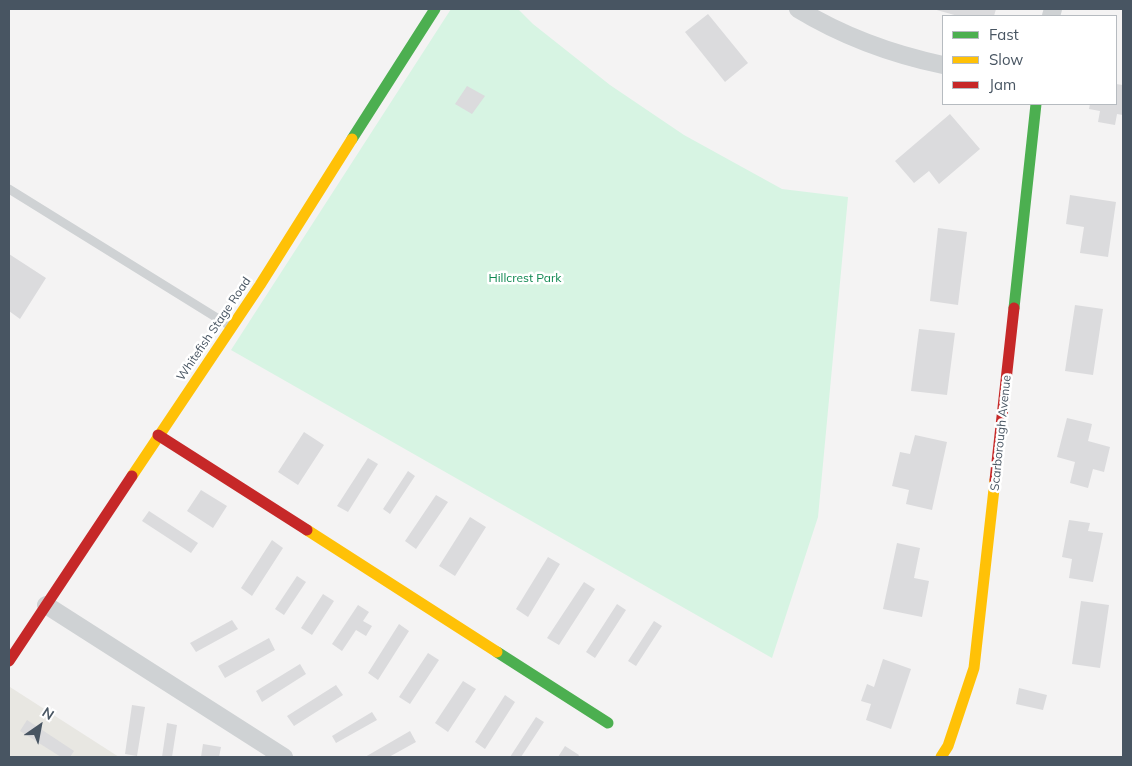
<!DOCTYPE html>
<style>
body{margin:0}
#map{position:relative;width:1132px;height:766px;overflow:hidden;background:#f4f3f3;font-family:Mulish,sans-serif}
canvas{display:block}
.frame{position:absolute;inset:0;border:10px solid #485562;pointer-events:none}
.legend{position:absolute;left:942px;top:15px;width:175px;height:90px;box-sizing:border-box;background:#fff;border:1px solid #b6bbc0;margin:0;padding:6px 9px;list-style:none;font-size:15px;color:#485562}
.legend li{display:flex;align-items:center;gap:10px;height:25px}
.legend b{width:25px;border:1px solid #b6bbc0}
.north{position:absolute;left:15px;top:701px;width:50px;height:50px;-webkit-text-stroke:4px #fff;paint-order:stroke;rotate:33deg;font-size:14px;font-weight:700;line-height:20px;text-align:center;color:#485562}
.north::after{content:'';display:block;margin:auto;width:18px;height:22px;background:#485562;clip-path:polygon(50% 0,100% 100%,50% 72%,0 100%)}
</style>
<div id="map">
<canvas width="1132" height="766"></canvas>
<div class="frame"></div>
<ul class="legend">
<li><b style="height:6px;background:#4caf50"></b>Fast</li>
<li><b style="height:6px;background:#ffc107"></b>Slow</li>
<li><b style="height:6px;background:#c62828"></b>Jam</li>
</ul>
<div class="north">N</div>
</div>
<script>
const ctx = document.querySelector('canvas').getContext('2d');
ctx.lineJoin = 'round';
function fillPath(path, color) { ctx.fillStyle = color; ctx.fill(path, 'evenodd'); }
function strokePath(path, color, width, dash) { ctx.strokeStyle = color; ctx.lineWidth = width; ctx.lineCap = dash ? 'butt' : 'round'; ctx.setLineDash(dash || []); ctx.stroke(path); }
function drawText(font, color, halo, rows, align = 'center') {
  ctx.font = font + ' Mulish,sans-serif'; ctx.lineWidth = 5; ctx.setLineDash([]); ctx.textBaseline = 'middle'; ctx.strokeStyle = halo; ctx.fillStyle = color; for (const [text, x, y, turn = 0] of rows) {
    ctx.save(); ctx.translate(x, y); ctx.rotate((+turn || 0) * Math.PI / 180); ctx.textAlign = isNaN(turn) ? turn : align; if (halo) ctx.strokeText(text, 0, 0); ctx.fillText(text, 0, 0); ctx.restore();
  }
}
fillPath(new Path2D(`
 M 10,687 L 119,757 L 9,757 Z`), '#e8e7e2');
fillPath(new Path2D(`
 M 451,9 L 518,9 L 533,24 L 610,85 L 684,135 L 782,189 L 848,197 L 818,517 L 772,658 L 231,350 Z`), '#d7f4e3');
fillPath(new Path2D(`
 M 933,9 L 996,9 L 994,16 L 958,16 Z
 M 708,14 L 748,63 L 725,82 L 685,32 Z
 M 1116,84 L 1123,85 L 1123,115 L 1117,114 L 1115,125 L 1098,122 L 1100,111 L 1089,109 L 1090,104 L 1116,104 Z
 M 467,86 L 485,96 L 472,114 L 455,104 Z
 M 950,114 L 980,149 L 939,184 L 929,171 L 914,183 L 895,161 Z
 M 1070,195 L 1116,202 L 1108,257 L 1080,253 L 1084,227 L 1066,224 Z
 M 938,228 L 967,232 L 958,305 L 930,301 Z
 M 9,254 L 46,278 L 20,319 L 9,311 Z
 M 1075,305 L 1103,309 L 1093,375 L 1065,371 Z
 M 919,329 L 955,333 L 947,395 L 911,391 Z
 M 1067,418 L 1092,424 L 1088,441 L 1110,447 L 1104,472 L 1093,469 L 1088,488 L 1070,483 L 1075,462 L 1057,457 Z
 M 304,432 L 324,445 L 298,485 L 278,472 Z
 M 915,435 L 947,442 L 932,510 L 906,504 L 909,490 L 892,486 L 900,452 L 910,454 Z
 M 368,458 L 378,464 L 348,512 L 337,506 Z
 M 408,471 L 415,476 L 390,514 L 383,509 Z
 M 201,490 L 227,506 L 213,528 L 187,511 Z
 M 436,495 L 448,502 L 416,549 L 405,541 Z
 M 149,511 L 198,543 L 191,553 L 142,521 Z
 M 470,517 L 486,527 L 455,576 L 439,566 Z
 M 1069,520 L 1090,523 L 1088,531 L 1103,533 L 1093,582 L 1069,578 L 1072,559 L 1062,557 Z
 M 272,540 L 283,548 L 252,596 L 241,588 Z
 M 897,543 L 920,548 L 914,578 L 929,581 L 922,617 L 883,609 Z
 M 548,557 L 560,564 L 528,617 L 516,609 Z
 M 297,576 L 306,582 L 284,615 L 275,609 Z
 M 584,582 L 595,589 L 559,645 L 547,638 Z
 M 323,594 L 334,601 L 312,635 L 301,628 Z
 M 1081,601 L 1109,605 L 1100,668 L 1072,664 Z
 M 617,604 L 626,610 L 595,658 L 586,652 Z
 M 358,605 L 369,612 L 363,621 L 372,626 L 366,636 L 356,630 L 342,651 L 332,644 Z
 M 232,620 L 238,629 L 196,652 L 190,643 Z
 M 654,621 L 662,626 L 636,666 L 628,661 Z
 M 399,624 L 409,631 L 378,680 L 368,673 Z
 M 269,638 L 275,650 L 225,678 L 218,666 Z
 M 428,653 L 439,660 L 410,704 L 399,697 Z
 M 883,659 L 911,669 L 891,729 L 866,720 L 871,704 L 861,701 L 867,684 L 874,687 Z
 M 300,664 L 306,674 L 262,702 L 256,691 Z
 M 463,681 L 476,689 L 448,732 L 435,723 Z
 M 336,685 L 343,695 L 294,726 L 287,716 Z
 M 1019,688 L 1047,695 L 1043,710 L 1016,704 Z
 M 505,695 L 515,702 L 485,749 L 475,742 Z
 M 132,705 L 145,707 L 137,756 L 125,754 Z
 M 372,712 L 377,720 L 336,743 L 332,736 Z
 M 536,717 L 544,722 L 521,757 L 510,757 Z
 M 27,720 L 74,751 L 70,757 L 61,757 L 20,731 Z
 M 167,723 L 177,725 L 172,757 L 162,757 Z
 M 410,731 L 416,742 L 389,757 L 365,757 Z
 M 203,744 L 221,747 L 219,757 L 201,757 Z
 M 565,746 L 579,755 L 578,757 L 558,757 Z`), '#dbdbdd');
strokePath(new Path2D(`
 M 9,189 L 230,326`), '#cfd2d4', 9);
strokePath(new Path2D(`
 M 798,9 C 844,37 891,54 943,65
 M 1051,16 L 1053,9
 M 46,605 L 284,757`), '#cfd2d4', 18);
strokePath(new Path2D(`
 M 352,139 L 435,9
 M 1014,308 L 1036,104
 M 497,652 L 608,723`), '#4caf50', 11);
strokePath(new Path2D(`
 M 132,476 L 260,285 L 352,139
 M 307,530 L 497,652
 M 941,757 L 948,746 L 974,668 L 995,480`), '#ffc107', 11);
strokePath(new Path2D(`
 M 158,435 L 307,530
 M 995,480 L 1014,308
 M 9,661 L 132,476`), '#c62828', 11);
drawText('12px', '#0f8851', '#fff', [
 ["Hillcrest Park",525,278]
]);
drawText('12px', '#485562', '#fff', [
 ["Whitefish Stage Road",214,329,-56],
 ["Scarborough Avenue",1001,433,-84]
]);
</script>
